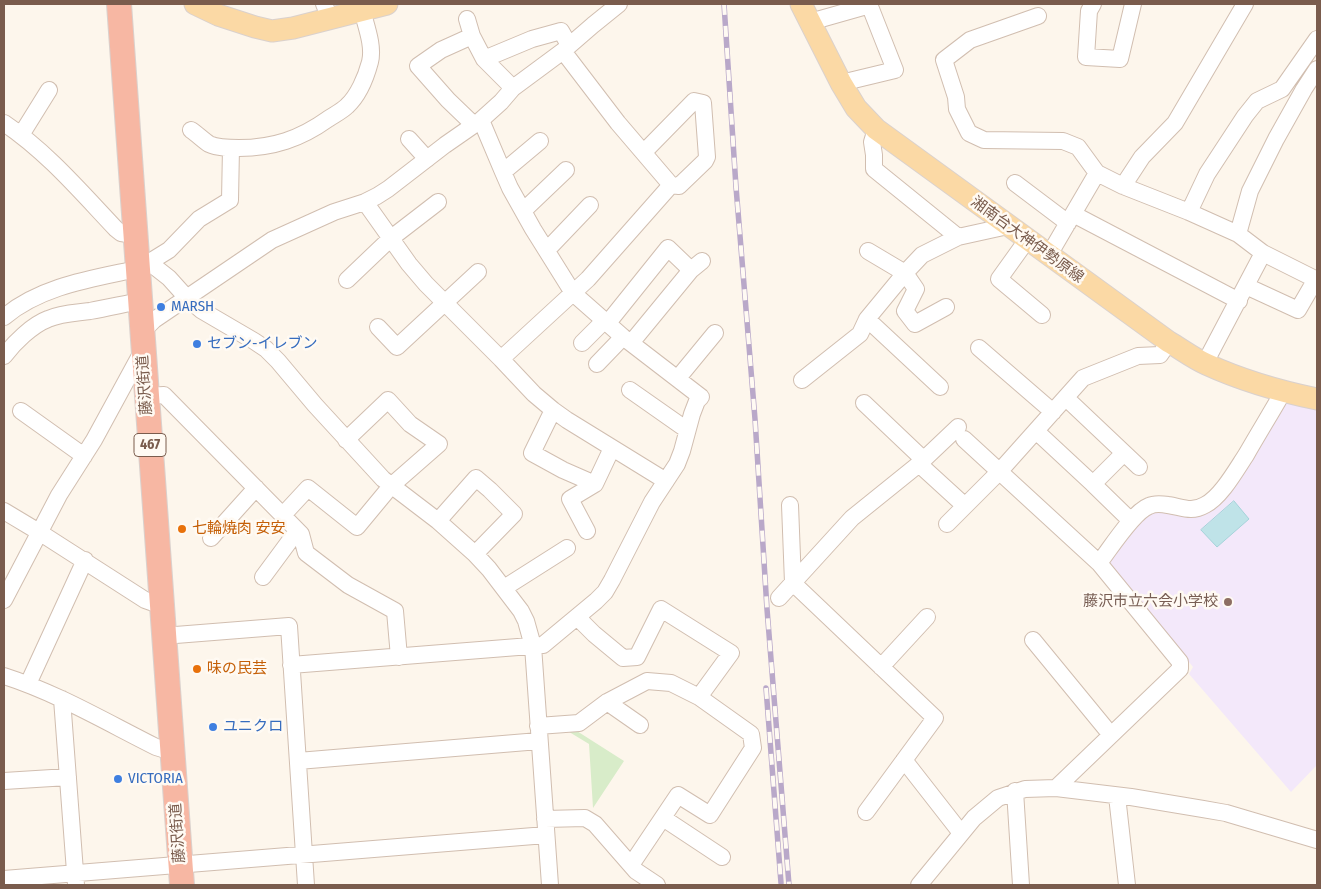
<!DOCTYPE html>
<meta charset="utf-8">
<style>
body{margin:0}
#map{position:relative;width:1321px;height:889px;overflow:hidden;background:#fdf6ec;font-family:"Fira Sans Condensed",sans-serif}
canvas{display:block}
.frame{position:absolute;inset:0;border:5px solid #7a5c4d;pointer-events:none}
</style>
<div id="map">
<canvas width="1321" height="889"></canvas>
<div class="frame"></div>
</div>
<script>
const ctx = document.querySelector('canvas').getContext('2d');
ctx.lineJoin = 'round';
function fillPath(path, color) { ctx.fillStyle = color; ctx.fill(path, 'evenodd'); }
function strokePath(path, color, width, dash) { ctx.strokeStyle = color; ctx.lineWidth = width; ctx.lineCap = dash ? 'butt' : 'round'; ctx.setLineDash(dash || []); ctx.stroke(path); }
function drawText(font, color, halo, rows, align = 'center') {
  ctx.font = font + ' "Fira Sans Condensed","Noto Sans JP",sans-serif'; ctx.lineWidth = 5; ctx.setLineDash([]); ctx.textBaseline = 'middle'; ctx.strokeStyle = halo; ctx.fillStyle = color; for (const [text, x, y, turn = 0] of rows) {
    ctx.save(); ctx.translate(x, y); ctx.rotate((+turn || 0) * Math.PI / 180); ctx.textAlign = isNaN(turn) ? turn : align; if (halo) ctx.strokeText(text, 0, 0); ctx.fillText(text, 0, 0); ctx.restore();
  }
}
fillPath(new Path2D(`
 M 1285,399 L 1317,405 L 1317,765 L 1291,792 L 1189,674 L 1193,667 L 1176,646 L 1171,645 L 1107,560 L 1138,521 L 1153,511 L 1199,514 Z`), '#f3e8fa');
fillPath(new Path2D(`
 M 569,726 L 624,761 L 593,808 L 589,744 L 561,727 Z`), '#d8ecc9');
const water = new Path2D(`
 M 1234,501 L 1249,519 L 1217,547 L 1201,530 Z`);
fillPath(water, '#bfe3e8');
strokePath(water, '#a5d3da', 1);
const minor = new Path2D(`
 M 324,4 L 330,18
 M 1093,4 L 1089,11 L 1086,57 L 1120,59 L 1133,4
 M 1038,16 L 970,40 L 944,60 L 956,97 L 957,109 L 969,133 L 984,140 L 1063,141 L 1078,147 L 1097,173 L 1123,186 L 1189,212 L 1238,234 L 1263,253 L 1317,280
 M 467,19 L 472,36 L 484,59 L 513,88
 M 810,22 L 870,5
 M 472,36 L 441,50 L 418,66 L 448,100 L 474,125
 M 484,59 L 532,39 L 561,31 L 569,45
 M 841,83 L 895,70 L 869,4
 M 4,123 C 47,152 80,191 116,229 L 121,233 L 134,235
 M 876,129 L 872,142 L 874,155 L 874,169 L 958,237
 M 191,130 C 197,134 203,140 209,144 C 218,148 229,148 239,148 C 273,148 300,139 328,119 C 334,115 342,111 347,106 C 358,96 366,77 370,62 C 374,46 366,26 362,10
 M 21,135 L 49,90
 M 409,139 L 427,159
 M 644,152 L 694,101 L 703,103 L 707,157 L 705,161 L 679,186 L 671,185
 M 503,172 L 540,141
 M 1015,183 L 1068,223
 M 1123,186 L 1142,157 L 1175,123 L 1245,4
 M 365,202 L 409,264 L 426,284 L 501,359 L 534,394 L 553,410 L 567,420 L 666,481
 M 523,211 L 566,170
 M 1189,212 L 1207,174 L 1245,116 L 1257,101 L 1282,89 L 1317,39
 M 1073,214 L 1239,301
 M 1238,234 L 1250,191 L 1276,139 L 1304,89 L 1317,69
 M 1027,240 L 999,279 L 1042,315
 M 547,250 L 590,205
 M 868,251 L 905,273 L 916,289 L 905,311 L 915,324 L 946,307
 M 1049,255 L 1097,173
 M 136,256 L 155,267 L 169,278 L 187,298 L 201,310 L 254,341 L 266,349 L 278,361 L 315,405 L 383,479 L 438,521 L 475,554 L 489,569 L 521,611 L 526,621 L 533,646 L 550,885
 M 148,263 L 169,250 L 199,219 L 230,200 L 231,148
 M 347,280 L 390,239 L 438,202
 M 1246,286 L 1298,310 L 1316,279
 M 4,317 C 41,286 91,279 137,269
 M 867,319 L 940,387
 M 607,324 L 668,248 L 691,270
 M 378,327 L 397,347 L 478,272
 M 141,333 L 154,320 L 272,240 L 334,212 L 365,202 L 377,196 L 388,189 L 445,145 L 481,120 L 501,102 L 513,88 L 563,51 L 593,25 L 619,4
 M 582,343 L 604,321
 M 631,343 L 691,270 L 702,261
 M 979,348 L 1053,412
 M 4,356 C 14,343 32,325 48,319 C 62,313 76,313 90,311 C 107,308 124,304 140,301
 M 501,359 L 588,279 L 671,185 L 618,123 L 563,51
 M 1205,363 L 1263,253
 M 597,364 L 623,337
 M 678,378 L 715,333
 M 802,380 L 860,334 L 867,319 L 905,273 L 922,255 L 958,237 L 1008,226
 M 630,390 L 687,430
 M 146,396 L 164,395 L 301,534 L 306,553 L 348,585 L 395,611 L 399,657
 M 1066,398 L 1139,467
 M 864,403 L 924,460
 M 553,410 L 532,453 L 563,470 L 595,484
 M 21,411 L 84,456
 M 1036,431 L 1093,484 L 1131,521
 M 964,439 L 1099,563
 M 919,464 L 965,506
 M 1093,484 L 1124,453
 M 790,505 L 793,583 L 935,718 L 866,812
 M 4,511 L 39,532 L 145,600 L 162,606
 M 283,515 L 308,488 L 357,527 L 391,486 L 439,444 L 410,424 L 388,400 L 346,440
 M 438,521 L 476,478 L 490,490 L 514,514 L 475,554
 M 947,524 L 999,472 L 1083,378 L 1138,356 L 1160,355 L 1169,342
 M 587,531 L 570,499 L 595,484 L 612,448
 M 211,538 L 256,488
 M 263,577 L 297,531
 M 504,588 L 567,548
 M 779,598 L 852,518 L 919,464 L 958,427
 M 4,600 L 59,495 L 94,440 L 143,350
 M 163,636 L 289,626 L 306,885
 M 1033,640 L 1111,735
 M 291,665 L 543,645 L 596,601 L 605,592 L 612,580 L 652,502 L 677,464 L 682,451 L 692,414 L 697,401 L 701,397 L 623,337 L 573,293 L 533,229 L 510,188 L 503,172 L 481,120
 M 881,667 L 927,617
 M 4,676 C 57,693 106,722 156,747 L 172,752
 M 28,684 L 85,560
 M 62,699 L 76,885
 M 607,702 L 640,725
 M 538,726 L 579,723 L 607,702 L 647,681 L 671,683 L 699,697 L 731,653 L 661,609 L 637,657 L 623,658 L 594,634 L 577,617
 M 904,760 L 961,833
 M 298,761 L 539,741
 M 4,781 L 68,777
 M 1056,788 L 1180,669 L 1180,662 L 1099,563 C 1110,549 1133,512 1149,506 C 1155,503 1162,504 1168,505 C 1182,507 1191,513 1205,505 C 1221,497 1236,470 1246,455 C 1258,434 1271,413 1283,392
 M 1015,791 L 1021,885
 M 1117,796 L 1127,885
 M 663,818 L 722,857
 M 545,819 L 585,818 L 595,824 L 636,871 L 657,885
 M 631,865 L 678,795 L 710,815 L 753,748 L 751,734 L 699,697
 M 4,879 L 546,835
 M 919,885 L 974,818 L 998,798 L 1025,789 L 1056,788 L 1131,797 L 1203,809 L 1226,813 L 1317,840`);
const major = new Path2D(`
 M 195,4 L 218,15 L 255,27 L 272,31 L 293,28 L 387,4
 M 801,4 L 841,83 L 856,108 L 876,129 L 1169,342 C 1181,349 1193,358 1206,364 C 1243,381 1278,391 1317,399`);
const highway = new Path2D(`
 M 119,4 L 182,885`);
strokePath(minor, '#d1beb0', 18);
strokePath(major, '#dad1cd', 23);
strokePath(highway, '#dad1cd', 26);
strokePath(minor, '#fff', 16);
strokePath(major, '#fbd9a5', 21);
strokePath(highway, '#f7b7a3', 24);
const rail = new Path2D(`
 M 724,4 L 736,187 L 755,419 L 767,609 L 789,885
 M 766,688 L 781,883`);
strokePath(rail, '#b9a8c9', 5.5);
strokePath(rail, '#fffaf3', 4, [11]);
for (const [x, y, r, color] of [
 [161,307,5,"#3f7fe0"],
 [197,344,5,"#3f7fe0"],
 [182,529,5,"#e8710a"],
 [1228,602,5,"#8d6e63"],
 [197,669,5,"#e8710a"],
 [213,727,5,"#3f7fe0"],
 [118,779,5,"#3f7fe0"]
]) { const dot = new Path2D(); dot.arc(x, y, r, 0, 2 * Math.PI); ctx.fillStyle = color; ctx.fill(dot); strokePath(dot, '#fffaf3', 2); }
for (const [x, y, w] of [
 [150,445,32]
]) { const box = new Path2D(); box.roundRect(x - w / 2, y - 11.5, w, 23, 4); ctx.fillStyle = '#fffaf3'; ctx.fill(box); strokePath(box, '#7a5c4d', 1); }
drawText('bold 14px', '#7a5c4d', null, [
 ["467",150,445]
]);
drawText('15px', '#7a5c4d', '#fffaf3', [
 ["湘南台大神伊勢原線",1027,240,36],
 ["藤沢街道",145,385,-94],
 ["藤沢街道",178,833,-94]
]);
drawText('15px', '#366cbe', '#fffaf3', [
 ["MARSH",171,307],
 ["セブン-イレブン",207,344],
 ["ユニクロ",223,727],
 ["VICTORIA",128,779]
], 'left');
drawText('15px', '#c56008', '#fffaf3', [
 ["七輪焼肉 安安",192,529],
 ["味の民芸",207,669]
], 'left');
drawText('15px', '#785e54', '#fffaf3', [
 ["藤沢市立六会小学校",1218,602]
], 'right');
</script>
